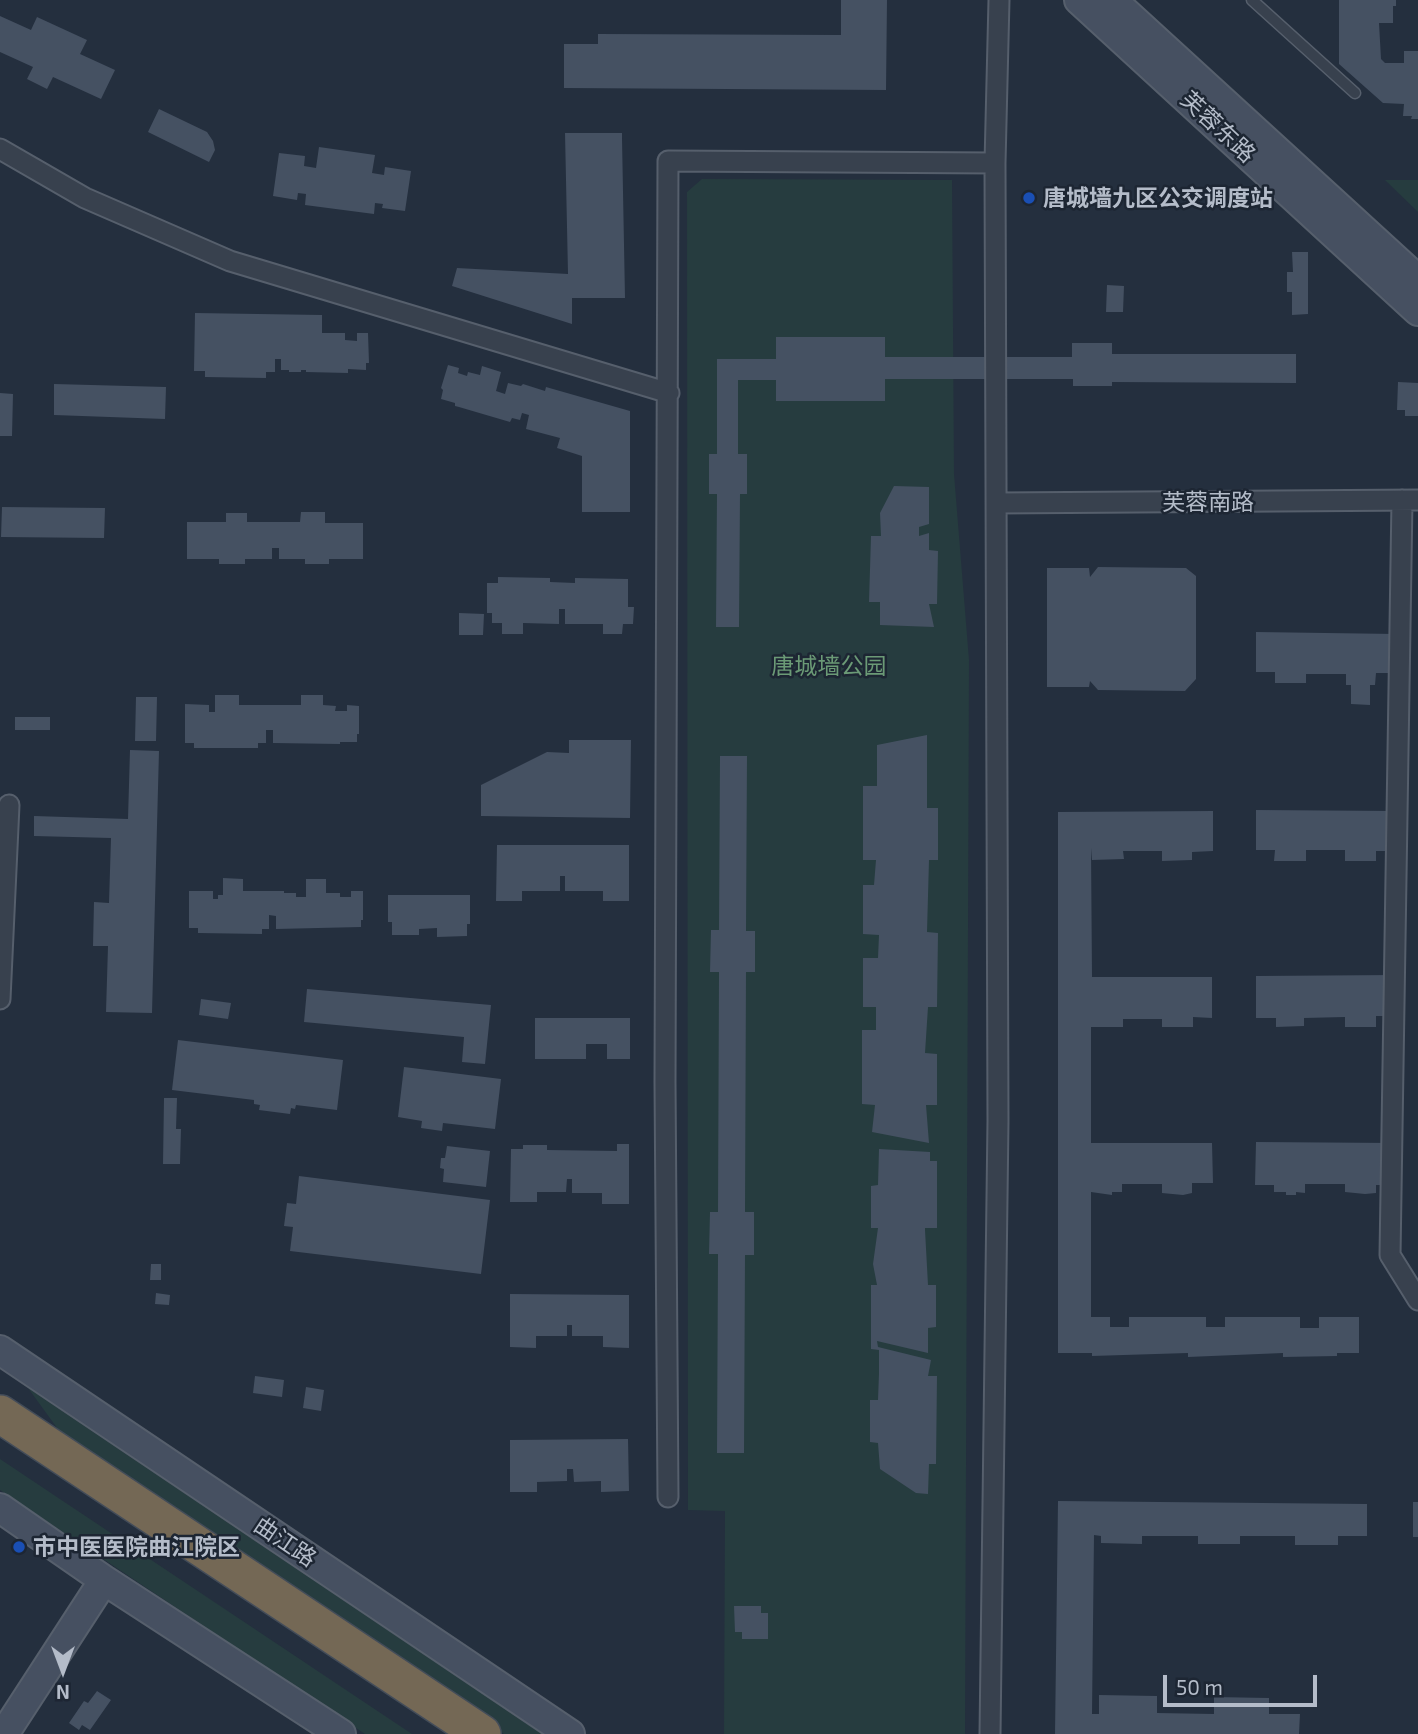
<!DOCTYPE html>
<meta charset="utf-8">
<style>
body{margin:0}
#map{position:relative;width:1418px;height:1734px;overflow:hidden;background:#242f3e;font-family:"Exo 2",sans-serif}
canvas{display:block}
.north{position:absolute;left:28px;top:1636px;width:70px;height:70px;-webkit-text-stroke:5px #1d2633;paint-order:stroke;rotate:180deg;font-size:19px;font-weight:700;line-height:28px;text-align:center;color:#b4bcc9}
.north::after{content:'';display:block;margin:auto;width:24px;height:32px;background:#b4bcc9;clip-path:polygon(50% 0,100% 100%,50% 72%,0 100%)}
.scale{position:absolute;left:1163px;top:1675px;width:154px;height:32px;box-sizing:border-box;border:4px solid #b4bcc9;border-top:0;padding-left:9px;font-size:21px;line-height:24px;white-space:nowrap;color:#b4bcc9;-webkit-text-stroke:5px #1d2633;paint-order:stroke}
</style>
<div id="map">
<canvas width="1418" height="1734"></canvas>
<div class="north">N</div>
<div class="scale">50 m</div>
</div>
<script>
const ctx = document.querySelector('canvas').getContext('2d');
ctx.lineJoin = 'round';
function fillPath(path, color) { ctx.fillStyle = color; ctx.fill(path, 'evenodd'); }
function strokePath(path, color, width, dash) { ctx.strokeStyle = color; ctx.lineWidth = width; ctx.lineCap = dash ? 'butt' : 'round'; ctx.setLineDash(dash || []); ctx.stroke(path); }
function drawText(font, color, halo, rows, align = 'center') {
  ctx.font = font + ' "Exo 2","Noto Sans SC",sans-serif'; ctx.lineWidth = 5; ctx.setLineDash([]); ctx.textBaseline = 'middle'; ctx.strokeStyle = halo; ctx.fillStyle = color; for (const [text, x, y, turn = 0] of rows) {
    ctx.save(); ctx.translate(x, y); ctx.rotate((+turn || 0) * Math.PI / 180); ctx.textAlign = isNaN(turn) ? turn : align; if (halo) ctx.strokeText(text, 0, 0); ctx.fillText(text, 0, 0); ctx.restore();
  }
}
fillPath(new Path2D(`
 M 702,179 L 952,180 L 954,474 L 969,660 L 965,1734 L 724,1734 L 725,1511 L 688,1510 L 687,192 Z
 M 1385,180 L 1418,180 L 1418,212 Z
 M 28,1388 L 542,1734 L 504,1734 L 68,1443 Z
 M 0,1459 L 412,1734 L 365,1734 L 0,1490 Z`), '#263c3f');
fillPath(new Path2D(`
 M 841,0 L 887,0 L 886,90 L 564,88 L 564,44 L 598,44 L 598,34 L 841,35 Z
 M 1339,0 L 1396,0 L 1396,6 L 1393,6 L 1393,23 L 1379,23 L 1381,59 L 1385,63 L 1404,63 L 1404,51 L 1418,51 L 1418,119 L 1411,119 L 1412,116 L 1403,116 L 1404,104 L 1383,103 L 1339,64 Z
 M 0,16 L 31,30 L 37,17 L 87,40 L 80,54 L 115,70 L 101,99 L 53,77 L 47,89 L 27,79 L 33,67 L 0,52 Z
 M 159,109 L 207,132 L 213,141 L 215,150 L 209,162 L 148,132 Z
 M 565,133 L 622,133 L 622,138 L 625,298 L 572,298 L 572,324 L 452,286 L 457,268 L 568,274 Z
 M 319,147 L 375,155 L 372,173 L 384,175 L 385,167 L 411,171 L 405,211 L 382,208 L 383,204 L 375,203 L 374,214 L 305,205 L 306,194 L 298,193 L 297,200 L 273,196 L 279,153 L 305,156 L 304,166 L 316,168 Z
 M 1292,252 L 1308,252 L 1308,314 L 1292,315 L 1292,292 L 1287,292 L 1287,272 L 1293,272 Z
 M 1107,285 L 1124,286 L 1123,312 L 1106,312 Z
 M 195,313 L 322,315 L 322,333 L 345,333 L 345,340 L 357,341 L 357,333 L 368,333 L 369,363 L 366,363 L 366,370 L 348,369 L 348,373 L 306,372 L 306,370 L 301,370 L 301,372 L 289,372 L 289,370 L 281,370 L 281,359 L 275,359 L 275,372 L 266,372 L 266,378 L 205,377 L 205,371 L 194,371 Z
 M 776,337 L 885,337 L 885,357 L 1072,357 L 1072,343 L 1112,343 L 1112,354 L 1296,354 L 1296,383 L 1112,382 L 1112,386 L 1073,386 L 1073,379 L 885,379 L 885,401 L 776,401 L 776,380 L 738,380 L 738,454 L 747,454 L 747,494 L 740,494 L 739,627 L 716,627 L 717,494 L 709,494 L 709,454 L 717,454 L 717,359 L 776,359 Z
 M 448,365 L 459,368 L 458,373 L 467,376 L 468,372 L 480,375 L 482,366 L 501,372 L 496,391 L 505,394 L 508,383 L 521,386 L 523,384 L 545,391 L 546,387 L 630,411 L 630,512 L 582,512 L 582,456 L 557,448 L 560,438 L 526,429 L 529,415 L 522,413 L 520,420 L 512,418 L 510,422 L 459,407 L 455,406 L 455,403 L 441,399 L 443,390 L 441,388 Z
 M 1398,382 L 1418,383 L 1418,416 L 1405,416 L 1405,410 L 1397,410 Z
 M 54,384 L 166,387 L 165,419 L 54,415 Z
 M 0,393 L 13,394 L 12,436 L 0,436 Z
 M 894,486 L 929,487 L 929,524 L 919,527 L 919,536 L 929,533 L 929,550 L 938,551 L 937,604 L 929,604 L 934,627 L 880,625 L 880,602 L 869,602 L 871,536 L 881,536 L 880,513 Z
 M 2,507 L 105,508 L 104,538 L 1,537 Z
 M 301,512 L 325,512 L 325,523 L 363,523 L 363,559 L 329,559 L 329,564 L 305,564 L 305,559 L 279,559 L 279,548 L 272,548 L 272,559 L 245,559 L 245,564 L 219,564 L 219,559 L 187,559 L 187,522 L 226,522 L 226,513 L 247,513 L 247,522 L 300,522 Z
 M 1098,567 L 1186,568 L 1196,576 L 1196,679 L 1185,691 L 1098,690 L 1090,681 L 1089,687 L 1047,687 L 1047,568 L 1089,568 L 1090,577 Z
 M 498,577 L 550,578 L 550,582 L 575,583 L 575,578 L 628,579 L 628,607 L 634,607 L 633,624 L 623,624 L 622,634 L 603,634 L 603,624 L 565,624 L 565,609 L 559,609 L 559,624 L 523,623 L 523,634 L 502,634 L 502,623 L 492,623 L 492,613 L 487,613 L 487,583 L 498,583 Z
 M 459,613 L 484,614 L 483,635 L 459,635 Z
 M 1256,632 L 1396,634 L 1396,673 L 1376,673 L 1375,685 L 1370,685 L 1370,705 L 1351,704 L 1351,685 L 1346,685 L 1346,674 L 1306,674 L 1306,683 L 1275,683 L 1275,672 L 1256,672 Z
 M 215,695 L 239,695 L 239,705 L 301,705 L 301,695 L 323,695 L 323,705 L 336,706 L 335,711 L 347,711 L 347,705 L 359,706 L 359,734 L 357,734 L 357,742 L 340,742 L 340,744 L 273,743 L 273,730 L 266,730 L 266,743 L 258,743 L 258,748 L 194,748 L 194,743 L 185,743 L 185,704 L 209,705 L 209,712 L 215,712 Z
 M 136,697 L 157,697 L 156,741 L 135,741 Z
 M 15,717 L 50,717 L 50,730 L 15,730 Z
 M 927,735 L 927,808 L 938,808 L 938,860 L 929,860 L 927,932 L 938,933 L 937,1007 L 928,1007 L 925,1053 L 937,1054 L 937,1105 L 926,1105 L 929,1143 L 872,1132 L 875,1105 L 862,1104 L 862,1030 L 876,1030 L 876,1007 L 863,1007 L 863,958 L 878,958 L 879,935 L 863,934 L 863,885 L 874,885 L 876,860 L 863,860 L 863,786 L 877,786 L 877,745 Z
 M 569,740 L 631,740 L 630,818 L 481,816 L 481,785 L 547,752 L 569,753 Z
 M 130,750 L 159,751 L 152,1013 L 106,1012 L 108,946 L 93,946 L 94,902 L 109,903 L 111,838 L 34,836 L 34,816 L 128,819 Z
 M 720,756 L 747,756 L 746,931 L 755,931 L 755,972 L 746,972 L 745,1212 L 754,1212 L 754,1255 L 745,1255 L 744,1453 L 717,1453 L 718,1254 L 709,1254 L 710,1212 L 718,1212 L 719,972 L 710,972 L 711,930 L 719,930 Z
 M 1256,810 L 1396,811 L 1395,851 L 1376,851 L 1376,861 L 1345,861 L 1345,850 L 1306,850 L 1306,861 L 1274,861 L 1275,850 L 1256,850 Z
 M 1213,811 L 1213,851 L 1192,852 L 1192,860 L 1162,861 L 1162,851 L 1123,851 L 1124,859 L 1092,860 L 1091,848 L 1092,977 L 1212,977 L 1212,1018 L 1193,1017 L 1193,1027 L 1162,1027 L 1162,1019 L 1123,1019 L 1123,1027 L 1091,1027 L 1091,1143 L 1212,1143 L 1213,1183 L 1192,1183 L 1192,1193 L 1183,1195 L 1162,1193 L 1162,1184 L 1122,1184 L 1122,1192 L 1112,1192 L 1112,1195 L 1091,1192 L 1091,1317 L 1110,1317 L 1110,1327 L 1129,1327 L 1129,1317 L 1206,1317 L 1206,1327 L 1225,1327 L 1225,1317 L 1300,1317 L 1300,1328 L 1319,1328 L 1319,1317 L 1359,1317 L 1359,1353 L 1337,1353 L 1337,1356 L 1283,1357 L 1283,1353 L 1188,1357 L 1188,1353 L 1092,1356 L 1092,1353 L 1058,1353 L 1058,812 Z
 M 497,845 L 629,845 L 629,901 L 603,901 L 603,891 L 565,891 L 565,876 L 560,876 L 560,891 L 522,891 L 522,901 L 496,901 Z
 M 223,878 L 243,879 L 243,891 L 284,891 L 284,893 L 296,893 L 296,897 L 306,897 L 306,879 L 326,879 L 326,893 L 340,893 L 340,897 L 351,897 L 351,891 L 363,891 L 363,920 L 361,920 L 361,927 L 276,929 L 276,916 L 269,915 L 269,929 L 262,929 L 262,934 L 198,933 L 198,928 L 189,928 L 189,891 L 213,891 L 213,899 L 218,899 L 218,895 L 223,895 Z
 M 388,895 L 470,895 L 470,924 L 467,924 L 467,936 L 437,937 L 437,928 L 419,929 L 419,935 L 392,935 L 392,922 L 388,922 Z
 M 1395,975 L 1395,1016 L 1376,1016 L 1376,1027 L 1345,1027 L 1345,1017 L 1304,1018 L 1304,1026 L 1276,1027 L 1276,1018 L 1256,1018 L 1256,976 Z
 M 307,989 L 491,1005 L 485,1064 L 462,1062 L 464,1037 L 304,1022 Z
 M 201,999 L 231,1003 L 228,1019 L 199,1015 Z
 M 535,1018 L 630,1018 L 630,1059 L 607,1059 L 607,1044 L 586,1044 L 586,1059 L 535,1059 Z
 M 178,1040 L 343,1060 L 337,1110 L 296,1105 L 295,1109 L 291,1108 L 290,1114 L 259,1110 L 260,1105 L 254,1104 L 254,1100 L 172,1090 Z
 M 404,1067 L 501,1079 L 495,1129 L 443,1123 L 442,1131 L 421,1128 L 422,1121 L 398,1117 Z
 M 164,1098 L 177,1098 L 176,1129 L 181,1129 L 180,1164 L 163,1164 Z
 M 1256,1142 L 1394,1143 L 1394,1185 L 1376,1185 L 1376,1193 L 1365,1194 L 1345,1192 L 1345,1184 L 1305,1184 L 1305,1193 L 1296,1192 L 1296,1195 L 1286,1195 L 1286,1192 L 1274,1192 L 1274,1185 L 1255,1185 Z
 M 617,1144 L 629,1144 L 629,1204 L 602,1204 L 602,1193 L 572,1193 L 572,1179 L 567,1179 L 566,1192 L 537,1192 L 537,1202 L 510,1202 L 511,1149 L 523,1149 L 523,1145 L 547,1145 L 547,1150 L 617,1151 Z
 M 447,1146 L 490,1151 L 486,1187 L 443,1182 L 444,1169 L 440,1168 L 441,1158 L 445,1158 Z
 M 879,1149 L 930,1152 L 930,1161 L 937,1161 L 937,1228 L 925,1228 L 925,1230 L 928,1285 L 936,1285 L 936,1327 L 928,1328 L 928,1353 L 877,1341 L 878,1347 L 931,1360 L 928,1376 L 937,1376 L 936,1464 L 929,1464 L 928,1494 L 916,1493 L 880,1469 L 878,1443 L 870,1442 L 870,1400 L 878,1400 L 879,1373 L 879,1350 L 871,1349 L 871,1285 L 877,1285 L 873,1264 L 878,1228 L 871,1228 L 871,1186 L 878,1185 Z
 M 299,1176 L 490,1200 L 481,1274 L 290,1251 L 293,1227 L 284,1226 L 287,1203 L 296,1204 Z
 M 151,1264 L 161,1264 L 161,1280 L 150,1280 Z
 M 156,1293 L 170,1295 L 169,1305 L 155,1304 Z
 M 510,1294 L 629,1295 L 629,1348 L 603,1347 L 603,1336 L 572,1336 L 572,1325 L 567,1325 L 567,1336 L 536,1336 L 536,1348 L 510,1347 Z
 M 255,1376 L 284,1380 L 282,1397 L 253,1393 Z
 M 306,1387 L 324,1390 L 321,1411 L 303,1408 Z
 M 628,1439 L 629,1491 L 601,1492 L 601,1481 L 574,1482 L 573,1469 L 567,1469 L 567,1481 L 537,1482 L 537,1492 L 510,1492 L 510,1440 Z
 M 1058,1501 L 1367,1504 L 1367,1536 L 1338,1536 L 1338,1545 L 1295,1545 L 1295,1536 L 1240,1536 L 1240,1544 L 1198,1544 L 1198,1536 L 1142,1536 L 1142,1544 L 1101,1543 L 1101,1536 L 1094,1535 L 1092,1714 L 1099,1714 L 1099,1695 L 1157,1696 L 1157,1713 L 1214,1714 L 1214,1697 L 1269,1698 L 1269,1714 L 1300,1714 L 1299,1734 L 1055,1734 Z
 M 1413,1502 L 1418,1502 L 1418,1537 L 1413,1537 Z
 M 734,1606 L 761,1606 L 761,1613 L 768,1613 L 768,1639 L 742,1639 L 742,1632 L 735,1632 Z
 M 97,1691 L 111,1700 L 90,1730 L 82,1725 L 79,1730 L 69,1723 L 84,1701 L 88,1703 Z`), '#455162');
const lane = new Path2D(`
 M 1252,0 L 1355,93`);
const street = new Path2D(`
 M 0,149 L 85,198 L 230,261 L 669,393
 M 1402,500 L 1390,1255 L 1418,1300
 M 998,503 L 1418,500
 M 0,999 L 9,805
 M 668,1497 L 665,1081 L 668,161 L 995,163
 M 990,1734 L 998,1121 L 995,163 L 999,0`);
const secondary = new Path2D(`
 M 1079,0 L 1418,311
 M 1112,0 L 1418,280
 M 0,1350 L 570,1734
 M 0,1508 L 104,1580 L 341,1734
 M 4,1734 L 104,1580`);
const highway = new Path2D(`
 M 0,1414 L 482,1734`);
strokePath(lane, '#565f6c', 13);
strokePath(street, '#565f6c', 23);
strokePath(secondary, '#565f6c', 32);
strokePath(highway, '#434c59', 40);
strokePath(lane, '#38414e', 10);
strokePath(street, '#38414e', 19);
strokePath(secondary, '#465061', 28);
strokePath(highway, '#746855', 37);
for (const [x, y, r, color] of [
 [1029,198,7,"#1a4fb4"],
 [19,1547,7,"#1a4fb4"]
]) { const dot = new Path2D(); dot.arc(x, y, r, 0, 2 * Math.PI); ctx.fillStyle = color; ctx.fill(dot); strokePath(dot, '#1d2633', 2.5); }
drawText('23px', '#b4bcc9', '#1d2633', [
 ["芙蓉东路",1218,127,43],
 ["芙蓉南路",1208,502],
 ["曲江路",285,1542,34]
]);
drawText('bold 23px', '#b4bcc9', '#1d2633', [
 ["唐城墙九区公交调度站",1043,198],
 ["市中医医院曲江院区",33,1547]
], 'left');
drawText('23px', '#6b9a76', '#1d2633', [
 ["唐城墙公园",829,666]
]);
</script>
